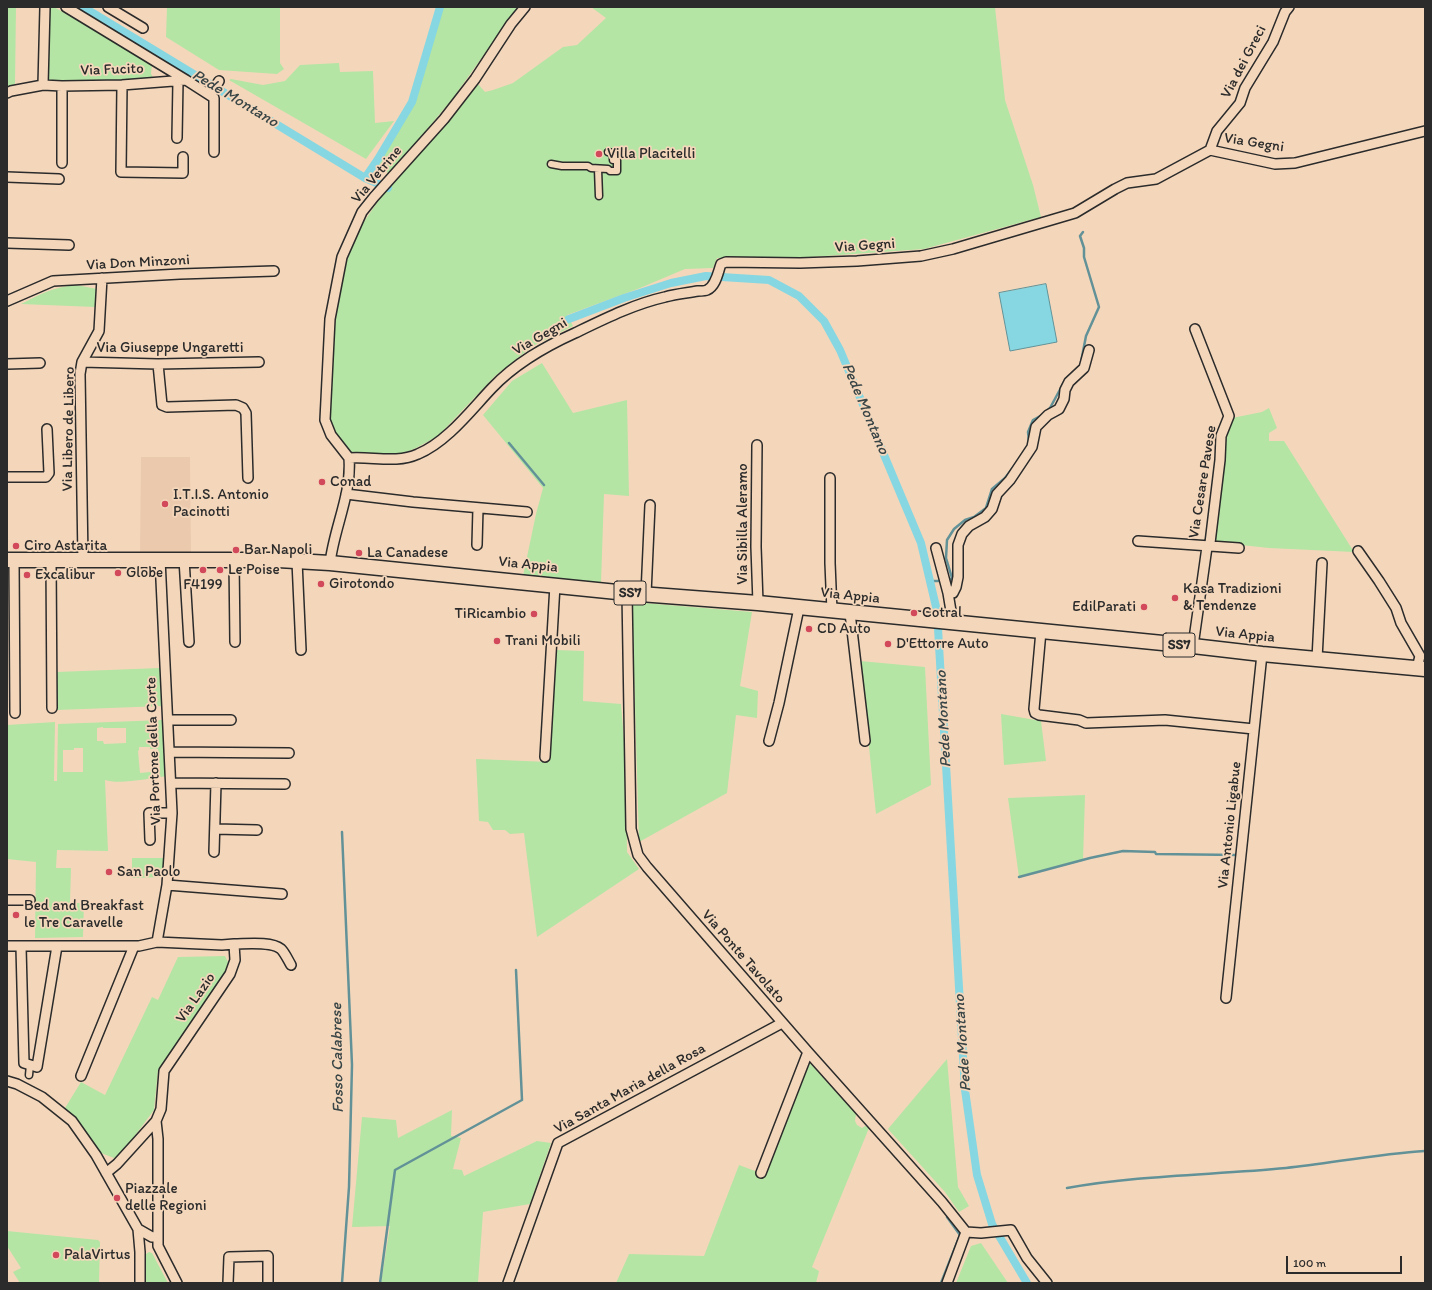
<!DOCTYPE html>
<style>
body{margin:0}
#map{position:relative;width:1432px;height:1290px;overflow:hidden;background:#f4d7bb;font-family:Itim,sans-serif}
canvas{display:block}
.frame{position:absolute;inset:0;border:8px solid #2b2b2b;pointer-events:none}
.scale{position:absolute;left:1286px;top:1256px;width:116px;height:18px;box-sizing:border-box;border:2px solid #2b2b2b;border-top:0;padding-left:5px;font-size:12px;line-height:14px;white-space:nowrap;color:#2b2b2b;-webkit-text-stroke:3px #f4d7bb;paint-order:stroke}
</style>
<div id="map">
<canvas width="1432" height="1290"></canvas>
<div class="frame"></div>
<div class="scale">100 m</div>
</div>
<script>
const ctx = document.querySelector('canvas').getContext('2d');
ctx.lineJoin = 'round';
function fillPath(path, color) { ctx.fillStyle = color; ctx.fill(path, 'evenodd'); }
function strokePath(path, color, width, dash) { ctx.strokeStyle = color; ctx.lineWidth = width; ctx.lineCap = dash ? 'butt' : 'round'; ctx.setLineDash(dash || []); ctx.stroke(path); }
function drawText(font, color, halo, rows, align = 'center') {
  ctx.font = font + ' Itim,sans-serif'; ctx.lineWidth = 3.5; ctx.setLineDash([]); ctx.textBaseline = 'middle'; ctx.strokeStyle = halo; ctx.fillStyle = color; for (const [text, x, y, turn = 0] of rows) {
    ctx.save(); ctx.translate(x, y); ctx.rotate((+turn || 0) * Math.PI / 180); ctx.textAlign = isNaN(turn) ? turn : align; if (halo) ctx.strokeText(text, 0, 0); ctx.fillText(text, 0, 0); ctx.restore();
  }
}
fillPath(new Path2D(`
 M 141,457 L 190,457 L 191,552 L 140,553 Z`), '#ebc9ad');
fillPath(new Path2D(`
 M 7,7 L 16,7 L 15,84 L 7,87 Z
 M 47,7 L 54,7 L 152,64 L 151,74 L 155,80 L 50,82 L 46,79 Z
 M 167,7 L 280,7 L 280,63 L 284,69 L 277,74 L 219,70 L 166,37 Z
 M 441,7 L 518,7 L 453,98 L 390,174 L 377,167 L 414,104 Z
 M 591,7 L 995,7 L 1005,100 L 1033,185 L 1041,217 L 924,249 L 797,258 L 717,258 L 713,268 L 685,269 L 640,288 L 567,315 L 573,326 L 533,346 L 495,376 L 438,436 L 416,448 L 397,456 L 354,454 C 343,446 335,434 330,421 L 335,326 L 338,305 L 347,260 L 361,226 L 383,194 L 459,109 L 478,84 L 485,92 L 493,90 L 513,83 L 563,47 L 577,45 L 606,18 Z
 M 339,63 L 340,72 L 373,71 L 375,123 L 394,121 L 366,159 L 229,80 L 231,79 L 263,85 L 285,81 L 300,65 Z
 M 76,285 L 97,289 L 95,307 L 21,304 C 41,294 53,287 76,285 Z
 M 542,363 L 573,413 L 627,400 L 629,496 L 604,494 L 601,583 L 523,576 L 536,514 L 543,488 L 483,415 L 512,381 Z
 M 1269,408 L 1277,428 L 1269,433 L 1269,441 L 1284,441 L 1354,552 L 1269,548 L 1213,542 L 1224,435 L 1232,418 L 1262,412 Z
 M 632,602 L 752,612 L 740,686 L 758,691 L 757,718 L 736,715 L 727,793 L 639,842 Z
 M 556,650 L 584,651 L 583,701 L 621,704 L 626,765 L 627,852 L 639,869 L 537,937 L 524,833 L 510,834 L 505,830 L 493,830 L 488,822 L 479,821 L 476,759 L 549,762 Z
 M 860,661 L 925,667 L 931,785 L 876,814 Z
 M 160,668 L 163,706 L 57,710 L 57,672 Z
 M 1001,714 L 1041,721 L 1046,761 L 1004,765 Z
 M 163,720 L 167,776 C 151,778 119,785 105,780 L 108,851 L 57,850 L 56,868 L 71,868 L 70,903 L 84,903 L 83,937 L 35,938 L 36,862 L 7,859 L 7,725 L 55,722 L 54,781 L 57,781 L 58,724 ZM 103,727 L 103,728 L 126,728 L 126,743 L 104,744 L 103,741 L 97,741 L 97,728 ZM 139,747 L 150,747 L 150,749 L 158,749 L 160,771 L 140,773 L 138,751 L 139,750 ZM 74,748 L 83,748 L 83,772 L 63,772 L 63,750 L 74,750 Z
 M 1085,795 L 1083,861 L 1019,877 L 1008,798 Z
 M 132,858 L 164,858 L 164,877 L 132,878 Z
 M 225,956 L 228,962 L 225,973 L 158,1070 L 154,1110 L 122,1153 L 114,1158 L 101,1153 L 65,1108 L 81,1082 L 105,1095 L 152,997 L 158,1000 L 178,957 Z
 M 947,1059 L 958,1187 L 969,1206 L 959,1212 L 945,1192 L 888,1129 Z
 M 808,1061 L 856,1114 L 855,1121 L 857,1125 L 862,1128 L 865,1126 L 869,1128 L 812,1267 L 819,1271 L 816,1283 L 616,1283 L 629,1254 L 704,1256 L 739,1165 L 763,1174 Z
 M 452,1110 L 451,1136 L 461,1138 L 453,1169 L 462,1170 L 464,1176 L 537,1141 L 551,1143 L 530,1204 L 483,1212 L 478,1283 L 381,1283 L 390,1226 L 352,1227 L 362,1117 L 396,1120 L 398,1138 Z
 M 7,1231 L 98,1240 L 100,1242 L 99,1283 L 20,1283 L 13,1272 L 21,1268 L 7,1246 Z
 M 981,1243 L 1008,1283 L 956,1283 L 971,1246 Z
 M 149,1252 L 152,1253 L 168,1283 L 146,1283 L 146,1254 Z`), '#b4e5a4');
const water = new Path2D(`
 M 1046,284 L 1057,342 L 1010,351 L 999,293 Z`);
fillPath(water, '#86d7e1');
strokePath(water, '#629298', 1);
strokePath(new Path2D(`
 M 1081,362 L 1086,336 L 1099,307 L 1084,257 L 1084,248 L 1080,236 L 1083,232
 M 1047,411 L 1050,408 L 1063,384
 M 1029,442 L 1028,432 L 1033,420 L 1044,414
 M 509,443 L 544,485
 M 930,581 L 942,581
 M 947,581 L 949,581 L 952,578 L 946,558 L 947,540 L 954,529 L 965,520 L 974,517 L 986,508 L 992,489 L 1005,478 L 1018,461
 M 342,832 L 352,1065 L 349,1187 L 342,1283
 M 1019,877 L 1090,858 L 1123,851 L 1155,852 L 1156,854 L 1238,855
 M 1067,1188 C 1139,1175 1213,1175 1286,1168 C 1332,1163 1378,1154 1425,1151
 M 380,1283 L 395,1170 L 522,1100 L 516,970
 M 941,1283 L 960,1235 L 947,1217`), '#629298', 2.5);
strokePath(new Path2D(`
 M 83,7 L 365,178 L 388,188
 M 365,178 L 378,159 L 412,102 L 440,7
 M 569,319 L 624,298 L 671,283 L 706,276 L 769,280 L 799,296 L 824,321 L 840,350 L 921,543 L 937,611 L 965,1090 L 977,1175 L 992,1224 L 1027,1283`), '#86d7e1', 8);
const pedestrian = new Path2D(`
 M 551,164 L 562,166 L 588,166 L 591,168 L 608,169 L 610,171 L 617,171 L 617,160 L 613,160 L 613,153 L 608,152
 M 598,169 L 599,196
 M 29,1075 L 30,1065`);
const minor = new Path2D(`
 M 66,7 L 186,80
 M 108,7 L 143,28
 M 43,85 L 45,7
 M 122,85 L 121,172 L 183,173 L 183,157
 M 7,93 L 11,91 L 43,85 L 62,86 L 122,85 L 186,80 L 214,98 L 214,152
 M 210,95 L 219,81
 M 177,138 L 178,81
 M 1210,150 L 1217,131 L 1240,103 L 1245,88 L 1273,42 L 1285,12 L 1289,7
 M 62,163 L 62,86
 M 7,177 L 59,179
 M 7,243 L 69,245
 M 7,301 L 53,281 L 180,274 L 274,271
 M 82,362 L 158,364 L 259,362
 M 7,364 L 40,363
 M 158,364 L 162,405 L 167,407 L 236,405 L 243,408 L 246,413 L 248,478
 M 757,445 L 756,547 L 758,603
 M 349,458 C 372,456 396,464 418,454 C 447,442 471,410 492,388 C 516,363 544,347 575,333 C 604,319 634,304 665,297 C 676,294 687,293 698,291 C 701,291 705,291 707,290 C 716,286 718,272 721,264 L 726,262 L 800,263 L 857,261 L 921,256 L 953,249 L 1075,213 L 1115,189 L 1127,183 L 1156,179 L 1210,150 L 1275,164 L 1295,163 L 1425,131
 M 349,458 L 331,435 L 325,420 L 330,319 L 342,257 L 362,212 L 374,197 L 444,119 L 475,79 L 511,24 L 525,7
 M 7,477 L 46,477 L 49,473 L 47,429
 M 830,478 L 830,563 L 832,611
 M 346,494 L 413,502 L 527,512
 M 1138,541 L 1239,548
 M 477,545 L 478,508
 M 936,548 L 948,593
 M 1358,551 L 1379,581 L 1396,608 L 1401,623 L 1420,656 L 1417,668
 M 51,559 L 52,708
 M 83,559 L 80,374 L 82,362 L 99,331 L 102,278
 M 184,559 L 189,642
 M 14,560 L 15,713
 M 234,560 L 235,642
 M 297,561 L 301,650
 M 330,563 C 334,528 352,494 349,458
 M 627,593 L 631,829 L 638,855 L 647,867 L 808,1052 L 942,1202 L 966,1232 L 947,1283
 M 646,594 L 650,505
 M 850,613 L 865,741
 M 953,623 L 948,593 L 953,593 L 956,587 L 958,577 L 958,545 L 962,534 L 969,526 L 985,517 L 992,509 L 997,494 L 1010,480 L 1032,447 L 1036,427 L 1048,415 L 1059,409 L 1064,399 L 1065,390 L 1069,382 L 1084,368 L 1089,350
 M 1041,631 L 1034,709 L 1035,713 L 1039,715 L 1079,720 L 1086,723 L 1165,720 L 1254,729
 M 1193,646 L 1207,547 L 1210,543 L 1220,460 L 1221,436 L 1229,416 L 1195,329
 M 1317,659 L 1322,563
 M 168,720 L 231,720
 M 769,741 L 779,703 L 799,608
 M 169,752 L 289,753
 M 545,757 L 555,585
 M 171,783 L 285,784
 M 215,829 L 257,830
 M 150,840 L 149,813 L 172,813
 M 214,852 L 216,783
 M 167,885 L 282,894
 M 7,900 L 30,900
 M 157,942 L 167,885 L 172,813 L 160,559
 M 234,944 C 246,944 271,941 281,949 C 285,953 288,960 291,965
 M 7,946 L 139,946 L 157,942 L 222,945 L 234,944 L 235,960 L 230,974 L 164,1071 L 161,1109 L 156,1121 L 158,1139 L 158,1246 L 177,1283
 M 21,947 L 24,1063 L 37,1067 L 57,946
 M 1226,998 L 1262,654
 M 81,1076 L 134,946
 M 7,1081 L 17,1084 L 42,1097 L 72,1121 L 96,1155 L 138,1229
 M 106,1173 L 117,1164 L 156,1121
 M 761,1173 L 808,1052
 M 966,1232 L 981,1233 L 1011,1230 L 1027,1258 L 1047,1283
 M 140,1283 L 140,1252 L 138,1229 L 152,1237 L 158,1236
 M 228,1283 L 229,1257 L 268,1256 L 268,1283
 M 508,1283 L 558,1143 L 782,1023`);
const primary = new Path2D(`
 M 7,560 L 278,560 L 330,563 L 627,593 L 758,603 L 1193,646 L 1262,654 L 1425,669`);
strokePath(pedestrian, '#2b2b2b', 9);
strokePath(minor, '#2b2b2b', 12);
strokePath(primary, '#2b2b2b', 17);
strokePath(pedestrian, '#f4d7bb', 6);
strokePath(minor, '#f4d7bb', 9);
strokePath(primary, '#f4d7bb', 14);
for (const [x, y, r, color] of [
 [599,154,4,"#d1495b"],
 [322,482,4,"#d1495b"],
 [165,504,4,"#d1495b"],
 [16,546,4,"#d1495b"],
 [236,550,4,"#d1495b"],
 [359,553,4,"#d1495b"],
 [203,570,4,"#d1495b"],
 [220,570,4,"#d1495b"],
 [118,573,4,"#d1495b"],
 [27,575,4,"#d1495b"],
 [321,584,4,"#d1495b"],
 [1175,598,4,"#d1495b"],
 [1144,607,4,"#d1495b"],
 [914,613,4,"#d1495b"],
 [534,614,4,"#d1495b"],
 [809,629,4,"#d1495b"],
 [497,641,4,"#d1495b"],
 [888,644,4,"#d1495b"],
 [109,872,4,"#d1495b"],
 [16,915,4,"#d1495b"],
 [117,1198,4,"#d1495b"],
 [56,1255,4,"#d1495b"]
]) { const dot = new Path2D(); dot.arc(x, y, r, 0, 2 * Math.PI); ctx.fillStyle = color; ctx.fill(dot); strokePath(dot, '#f4d7bb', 1.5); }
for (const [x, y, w] of [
 [630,593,32],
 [1179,645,32]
]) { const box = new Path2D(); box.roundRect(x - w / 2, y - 12, w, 24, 3); ctx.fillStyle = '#f4d7bb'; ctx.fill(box); strokePath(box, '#2b2b2b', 1); }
drawText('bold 14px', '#2b2b2b', null, [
 ["SS7",630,593],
 ["SS7",1179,645]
]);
drawText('15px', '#2b2b2b', '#f4d7bb', [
 ["Via dei Greci",1244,62,-62],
 ["Via Fucito",112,70,-2],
 ["Via Gegni",1254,143,9],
 ["Via Vetrine",377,175,-50],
 ["Via Gegni",865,246,-4],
 ["Via Don Minzoni",138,263,-3],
 ["Via Gegni",540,337,-30],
 ["Via Giuseppe Ungaretti",170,348],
 ["Via Libero de Libero",69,429,-89],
 ["Via Cesare Pavese",1203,482,-81],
 ["Via Sibilla Aleramo",743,524,-90],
 ["Via Appia",528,565,6],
 ["Via Appia",850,596,6],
 ["Via Appia",1245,635,6],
 ["Via Portone della Corte",154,751,-92],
 ["Via Antonio Ligabue",1230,825,-84],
 ["Via Ponte Tavolato",743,957,49],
 ["Via Lazio",196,998,-55],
 ["Via Santa Maria della Rosa",630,1089,-29]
]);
drawText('15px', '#2b2b2b', '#f4d7bb', [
 ["Villa Placitelli",607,154],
 ["Conad",330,482],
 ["I.T.I.S. Antonio",173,495],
 ["Pacinotti",173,512],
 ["Ciro Astarita",24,546],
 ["Bar Napoli",244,550],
 ["La Canadese",367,553],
 ["Le Poise",228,570],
 ["Globe",126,573],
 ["Excalibur",35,575],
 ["Girotondo",329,584],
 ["F4199",203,585,"center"],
 ["Kasa Tradizioni",1183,589],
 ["& Tendenze",1183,606],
 ["EdilParati",1136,607,"right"],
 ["Cotral",922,613],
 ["TiRicambio",526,614,"right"],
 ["CD Auto",817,629],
 ["Trani Mobili",505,641],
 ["D'Ettorre Auto",896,644],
 ["San Paolo",117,872],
 ["Bed and Breakfast",24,906],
 ["le Tre Caravelle",24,923],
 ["Piazzale",125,1189],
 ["delle Regioni",125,1206],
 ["PalaVirtus",64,1255]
], 'left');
drawText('italic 16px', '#394546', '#f4d7bb', [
 ["Pede Montano",235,99,31],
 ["Pede Montano",865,409,67],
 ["Pede Montano",944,719,-93],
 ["Pede Montano",963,1043,-94],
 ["Fosso Calabrese",338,1058,-91]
]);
</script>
